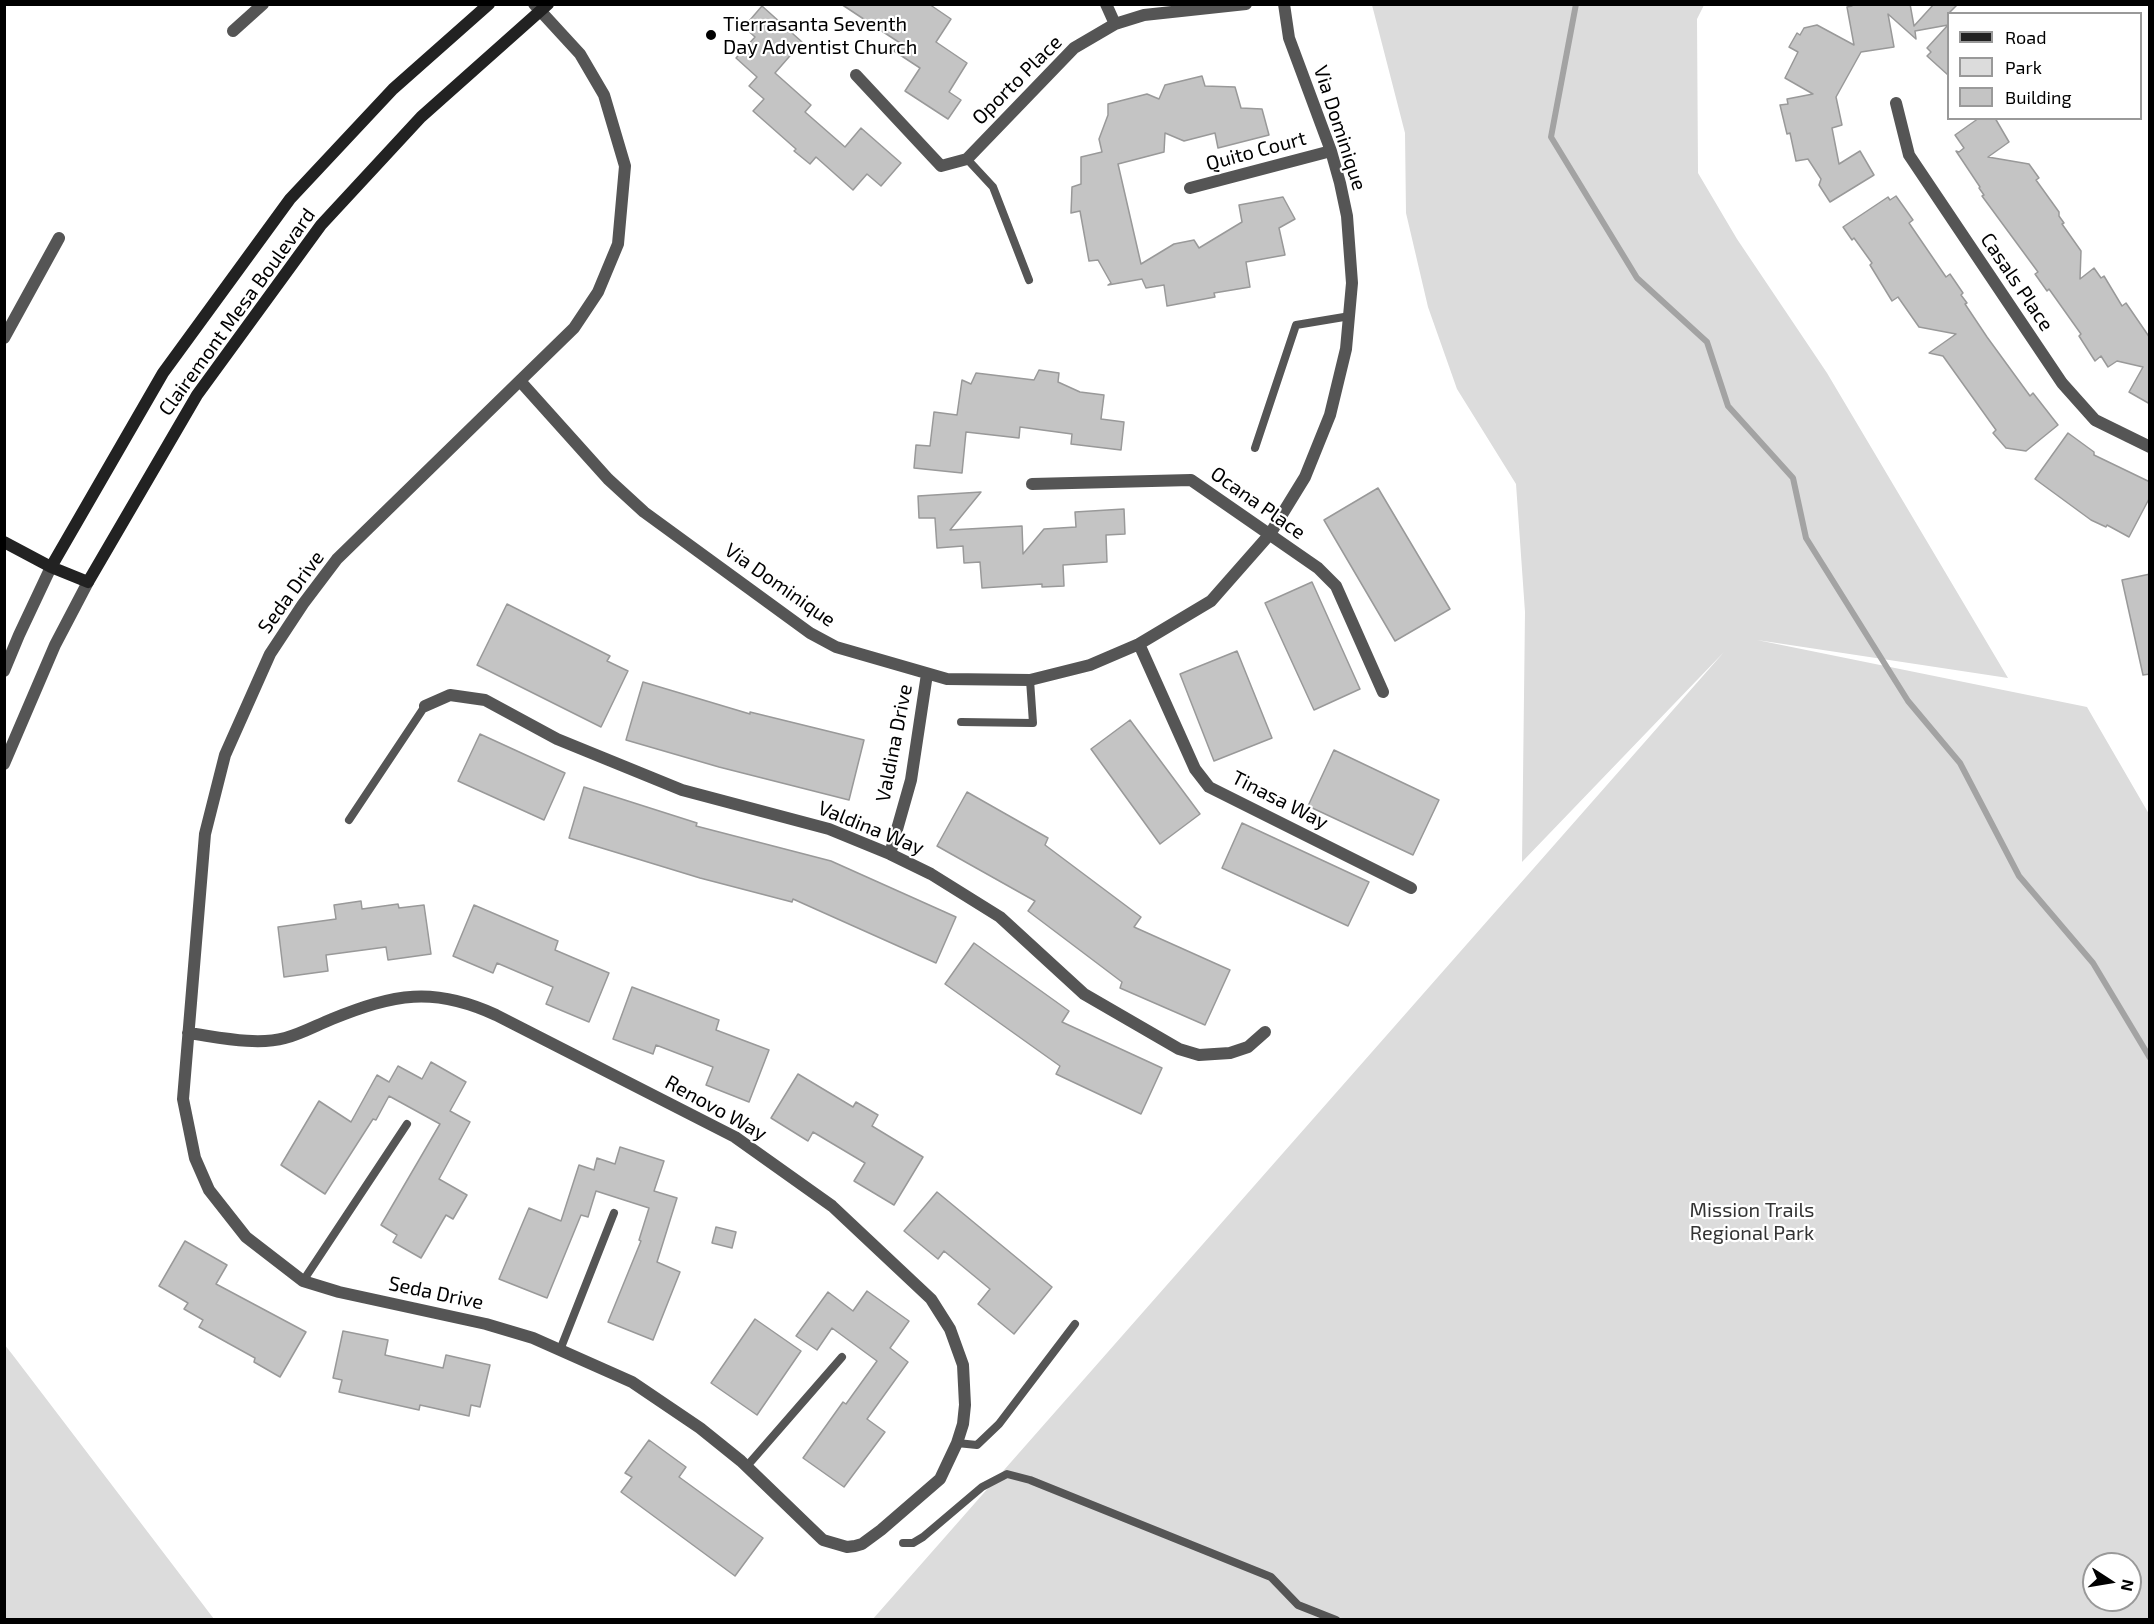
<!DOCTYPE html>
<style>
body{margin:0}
#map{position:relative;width:2154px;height:1624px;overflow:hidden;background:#fff;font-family:"Exo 2",sans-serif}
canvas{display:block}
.frame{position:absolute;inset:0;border:6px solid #000;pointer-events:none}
.legend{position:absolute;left:1947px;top:12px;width:195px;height:108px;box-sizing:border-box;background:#fff;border:2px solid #999;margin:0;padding:8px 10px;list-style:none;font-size:18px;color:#000}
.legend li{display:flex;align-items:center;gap:12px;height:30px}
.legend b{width:30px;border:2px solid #999}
.north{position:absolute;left:2082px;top:1552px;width:60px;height:60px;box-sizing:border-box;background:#fff;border:2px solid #999;border-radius:50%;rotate:102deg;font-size:16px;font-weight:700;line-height:24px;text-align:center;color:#000}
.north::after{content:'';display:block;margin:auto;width:21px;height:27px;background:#000;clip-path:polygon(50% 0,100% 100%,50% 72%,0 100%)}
</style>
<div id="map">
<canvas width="2154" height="1624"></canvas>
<div class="frame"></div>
<ul class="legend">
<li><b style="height:8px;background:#222"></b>Road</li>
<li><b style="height:16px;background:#dcdcdc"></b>Park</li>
<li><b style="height:16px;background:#c4c4c4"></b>Building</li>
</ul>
<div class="north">N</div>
</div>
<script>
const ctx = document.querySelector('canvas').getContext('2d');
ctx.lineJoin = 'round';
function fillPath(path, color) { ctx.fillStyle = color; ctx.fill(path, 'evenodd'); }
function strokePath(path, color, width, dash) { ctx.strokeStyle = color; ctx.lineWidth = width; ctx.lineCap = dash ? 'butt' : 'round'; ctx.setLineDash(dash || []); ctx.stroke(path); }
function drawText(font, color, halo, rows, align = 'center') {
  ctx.font = font + ' "Exo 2",sans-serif'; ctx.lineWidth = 4.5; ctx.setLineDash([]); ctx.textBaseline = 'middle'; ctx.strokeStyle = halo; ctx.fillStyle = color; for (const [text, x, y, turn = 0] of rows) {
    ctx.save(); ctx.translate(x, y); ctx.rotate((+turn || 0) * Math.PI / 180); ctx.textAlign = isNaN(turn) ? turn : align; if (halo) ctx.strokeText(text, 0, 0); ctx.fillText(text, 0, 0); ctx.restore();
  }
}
fillPath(new Path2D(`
 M 1372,5 L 1704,5 L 1697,19 L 1698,173 L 1737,239 L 1827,373 L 2008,678 L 1757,640 L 2087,707 L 2149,814 L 2149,1619 L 872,1620 L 1724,652 L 1522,862 L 1525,612 L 1516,484 L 1457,389 L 1428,307 L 1406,213 L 1405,133 ZM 2094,1564 L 2130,1564 L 2130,1600 L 2094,1600 Z
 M 4,1344 L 12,1354 L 214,1619 L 5,1619 Z`), '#dcdcdc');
strokePath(new Path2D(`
 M 1576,4 L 1551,137 L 1637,278 L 1707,342 L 1728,406 L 1793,478 L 1806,538 L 1908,701 L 1960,763 L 2019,876 L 2093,963 L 2150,1058`), '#a3a3a3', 6);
const building = new Path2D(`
 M 841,4 L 929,4 L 951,19 L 936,42 L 967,63 L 949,92 L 961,100 L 948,119 L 905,91 L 920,68 L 894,51 L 900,43 Z
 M 1851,4 L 1910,4 L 1914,26 L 1934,4 L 1958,4 L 1948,14 L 1948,25 L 1915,31 L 1916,39 L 1888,14 L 1894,47 L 1861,52 L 1836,97 L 1842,125 L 1832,128 L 1839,164 L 1860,151 L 1874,175 L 1830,202 L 1819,185 L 1821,179 L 1808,159 L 1796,161 L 1790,133 L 1787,134 L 1780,105 L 1788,104 L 1787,99 L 1813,94 L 1785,78 L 1798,52 L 1789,47 L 1797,33 L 1800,35 L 1804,28 L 1817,25 L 1854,45 L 1847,7 L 1852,6 Z
 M 762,6 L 802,42 L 775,73 L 811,105 L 805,112 L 845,147 L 861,128 L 901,163 L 881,186 L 867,174 L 853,190 L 816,157 L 810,164 L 794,151 L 796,149 L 753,111 L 764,99 L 749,86 L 757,77 L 736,58 L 755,37 L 744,27 Z
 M 1948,25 L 1948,75 L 1927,56 L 1931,52 L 1927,48 Z
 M 1202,76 L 1205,86 L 1235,87 L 1241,108 L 1262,109 L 1269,135 L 1218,148 L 1215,133 L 1184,141 L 1165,133 L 1164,152 L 1118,164 L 1141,264 L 1174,244 L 1194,240 L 1199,248 L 1242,222 L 1239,205 L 1283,197 L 1295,219 L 1279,228 L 1285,255 L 1246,262 L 1250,287 L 1214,293 L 1215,297 L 1167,306 L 1164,285 L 1146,288 L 1142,279 L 1108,285 L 1111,283 L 1098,260 L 1089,261 L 1080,211 L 1071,213 L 1072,187 L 1081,184 L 1081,157 L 1102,152 L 1099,139 L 1108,115 L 1108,104 L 1147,94 L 1159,99 L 1165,85 Z
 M 1979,118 L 1995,118 L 2009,142 L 1988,157 L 2029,164 L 2039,178 L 2036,180 L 2059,212 L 2059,216 L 2064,223 L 2062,224 L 2081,251 L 2080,279 L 2094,268 L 2101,278 L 2104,276 L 2122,306 L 2126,303 L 2150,338 L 2150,404 L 2129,392 L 2143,367 L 2117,361 L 2108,367 L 2101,356 L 2095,361 L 2079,336 L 2081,334 L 2049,289 L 2047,291 L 2035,274 L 2038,272 L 1982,196 L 1984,195 L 1979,188 L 1980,187 L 1956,151 L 1959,152 L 1964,148 L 1955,135 Z
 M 1896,196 L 1913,220 L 1909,223 L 1946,277 L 1950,274 L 1963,293 L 1961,295 L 1967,303 L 1965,304 L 1987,337 L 2030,396 L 2033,393 L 2058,425 L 2026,451 L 2006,448 L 1993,433 L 1996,430 L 1943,356 L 1929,353 L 1956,334 L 1919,327 L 1898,297 L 1892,301 L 1870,265 L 1872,263 L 1854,238 L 1852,240 L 1843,227 L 1888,197 L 1890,200 Z
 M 1039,370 L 1059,373 L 1058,382 L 1080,392 L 1104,395 L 1101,419 L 1124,422 L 1121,450 L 1071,444 L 1072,434 L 1020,427 L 1019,438 L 966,432 L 962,473 L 914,468 L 916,445 L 930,446 L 934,412 L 957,415 L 962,380 L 971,384 L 976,373 L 1034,380 Z
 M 2068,433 L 2094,452 L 2094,455 L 2150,482 L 2150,497 L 2129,537 L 2107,525 L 2106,527 L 2091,520 L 2035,479 Z
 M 1378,488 L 1450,609 L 1395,641 L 1324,520 Z
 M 981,492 L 950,530 L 1022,526 L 1023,554 L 1044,529 L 1076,527 L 1075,512 L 1124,509 L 1125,534 L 1106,535 L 1107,562 L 1063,565 L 1064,586 L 1042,587 L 1042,584 L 982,588 L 980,562 L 964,563 L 963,546 L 937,548 L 935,518 L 919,518 L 918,496 Z
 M 2150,574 L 2150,674 L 2143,675 L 2122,580 Z
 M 1312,582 L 1360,689 L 1314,710 L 1265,603 Z
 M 507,604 L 610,656 L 607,661 L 628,671 L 601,727 L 477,665 Z
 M 1237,651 L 1272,738 L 1214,761 L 1180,674 Z
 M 643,682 L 750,714 L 750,712 L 864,740 L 849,800 L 719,767 L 626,740 Z
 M 1130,720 L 1200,814 L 1160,844 L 1091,749 Z
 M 480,734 L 565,773 L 544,820 L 458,781 Z
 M 1334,750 L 1439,800 L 1413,855 L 1308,806 Z
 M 584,787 L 697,823 L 696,826 L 831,861 L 956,917 L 936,963 L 793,899 L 792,902 L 700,878 L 569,838 Z
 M 967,792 L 1048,838 L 1045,845 L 1141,917 L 1134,927 L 1230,970 L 1205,1025 L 1120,988 L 1122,982 L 1028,911 L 1035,901 L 937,846 Z
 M 1242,823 L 1369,882 L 1348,926 L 1222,868 Z
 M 361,901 L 362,909 L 398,904 L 399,908 L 424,905 L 431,954 L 388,960 L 386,947 L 326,955 L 328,971 L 284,977 L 278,927 L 336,919 L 334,905 Z
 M 474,905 L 558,941 L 555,950 L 609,973 L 589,1022 L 546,1004 L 553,987 L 497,963 L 493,973 L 453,956 Z
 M 974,943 L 1069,1011 L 1062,1022 L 1162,1068 L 1141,1114 L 1056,1074 L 1060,1066 L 945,984 Z
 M 632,987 L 719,1020 L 716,1030 L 769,1050 L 749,1102 L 706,1085 L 713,1067 L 656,1045 L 653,1054 L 613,1039 Z
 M 431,1062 L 466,1082 L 450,1111 L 470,1122 L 439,1179 L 467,1195 L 453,1219 L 446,1215 L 421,1258 L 393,1242 L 397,1235 L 381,1225 L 440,1124 L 389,1096 L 376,1120 L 373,1119 L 325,1194 L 281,1165 L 319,1101 L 351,1122 L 377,1075 L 389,1082 L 398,1066 L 422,1079 Z
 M 798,1074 L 853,1107 L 856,1102 L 878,1115 L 872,1126 L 923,1157 L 894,1205 L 854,1181 L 865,1163 L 813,1132 L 808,1141 L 771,1118 Z
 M 620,1147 L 664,1161 L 654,1191 L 677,1198 L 657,1262 L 680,1272 L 653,1340 L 608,1322 L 641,1241 L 639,1240 L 649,1208 L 596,1191 L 588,1217 L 581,1215 L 547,1298 L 499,1279 L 529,1208 L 561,1221 L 579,1165 L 594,1170 L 597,1158 L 615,1164 Z
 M 937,1192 L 1052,1287 L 1014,1334 L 978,1304 L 990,1289 L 944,1251 L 938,1259 L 904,1231 Z
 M 716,1227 L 736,1232 L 732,1248 L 712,1243 Z
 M 185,1241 L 227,1265 L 216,1284 L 306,1332 L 280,1377 L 254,1362 L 255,1358 L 199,1327 L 203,1320 L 184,1309 L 188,1303 L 159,1286 Z
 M 867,1291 L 909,1321 L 890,1348 L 908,1362 L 867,1419 L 885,1432 L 844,1487 L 803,1458 L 843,1402 L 846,1404 L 877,1361 L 832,1328 L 817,1350 L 796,1336 L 828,1292 L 853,1311 Z
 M 755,1319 L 801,1351 L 757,1415 L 711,1383 Z
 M 343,1331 L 388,1340 L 385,1355 L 443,1368 L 446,1355 L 490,1365 L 480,1407 L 471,1405 L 469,1416 L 420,1405 L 419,1410 L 339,1392 L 342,1380 L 333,1378 Z
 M 649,1440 L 686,1467 L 679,1477 L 763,1538 L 735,1576 L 621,1492 L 632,1477 L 625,1473 Z`);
fillPath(building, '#c4c4c4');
strokePath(building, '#999', 1.5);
strokePath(new Path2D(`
 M 967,159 L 993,187 L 1029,280
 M 1255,448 L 1296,325 L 1350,316
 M 961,722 L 1033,723 L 1030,680
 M 349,820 L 425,706
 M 303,1281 L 407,1124
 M 560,1350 L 614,1213
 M 957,1443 L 977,1445 L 999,1424 L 1075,1324
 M 747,1466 L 842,1357
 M 903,1543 L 913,1543 L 923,1537 L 982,1487 L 1007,1474 L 1030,1480 L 1271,1577 L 1298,1605 L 1336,1620`), '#555', 8);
strokePath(new Path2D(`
 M 1106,4 L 1115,24
 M 233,31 L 263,4
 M 856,75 L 941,166 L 967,159 L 1074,48 L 1115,24 L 1144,15 L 1246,4
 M 1896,103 L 1909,155 L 2062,383 L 2095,420 L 2150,447
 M 1190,188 L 1331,151
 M 4,338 L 59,238
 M 520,381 L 608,479 L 644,512 L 810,633 L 836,647 L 947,679 L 1030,680 L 1090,665 L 1139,644 L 1211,601 L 1270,534 L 1305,477 L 1330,415 L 1346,349 L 1352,283 L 1347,216 L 1340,183 L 1331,151 L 1289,38 L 1284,4
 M 1032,484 L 1191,480 L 1318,568 L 1336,586 L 1383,692
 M 1139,644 L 1195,769 L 1209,787 L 1411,888
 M 4,671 L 19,635 L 51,567
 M 425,706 L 450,695 L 485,700 L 557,739 L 682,790 L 829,829 L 890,854 L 931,874 L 1000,917 L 1084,994 L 1179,1049 L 1199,1055 L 1230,1053 L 1248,1047 L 1265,1032
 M 4,764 L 55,645 L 88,582
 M 890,854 L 911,780 L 927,674
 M 188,1033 C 218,1037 256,1046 285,1038 C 301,1034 317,1025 332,1019 C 394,994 433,986 496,1015 L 735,1137 L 832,1206 L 931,1299 L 950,1329 L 963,1365 L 965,1405 L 963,1424 L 957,1443 L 940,1479 L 881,1530 L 862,1544 L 855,1546 L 847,1547 L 823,1540 L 741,1461 L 700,1428 L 632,1382 L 533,1338 L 486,1324 L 339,1292 L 303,1281 L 246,1237 L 209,1190 L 195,1158 L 183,1099 L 205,834 L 225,755 L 270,654 L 303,604 L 337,559 L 574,328 L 598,292 L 618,244 L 625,166 L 604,95 L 580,54 L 534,4`), '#555', 12);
strokePath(new Path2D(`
 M 4,542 L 51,567 L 88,582 L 197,395 L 321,225 L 421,117 L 548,4
 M 51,567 L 163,373 L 290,199 L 393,89 L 489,4`), '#222', 12);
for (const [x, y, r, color] of [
 [711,35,6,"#000"]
]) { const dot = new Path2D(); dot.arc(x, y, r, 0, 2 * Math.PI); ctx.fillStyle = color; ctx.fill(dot); strokePath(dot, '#fff', 2); }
drawText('20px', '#000', '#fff', [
 ["Tierrasanta Seventh",723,24],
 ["Day Adventist Church",723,47]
], 'left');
drawText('20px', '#000', '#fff', [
 ["Oporto Place",1017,80,-45],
 ["Via Dominique",1340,128,72],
 ["Quito Court",1256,151,-15],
 ["Casals Place",2017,282,56],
 ["Clairemont Mesa Boulevard",237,312,-54],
 ["Ocana Place",1258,503,35],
 ["Via Dominique",780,585,35],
 ["Seda Drive",291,592,-54],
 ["Valdina Drive",894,743,-79],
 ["Tinasa Way",1280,800,27],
 ["Valdina Way",871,828,22],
 ["Renovo Way",716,1108,29],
 ["Seda Drive",436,1293,12]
]);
drawText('20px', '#333', '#fff', [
 ["Mission Trails",1752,1210],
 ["Regional Park",1752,1233]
]);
</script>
